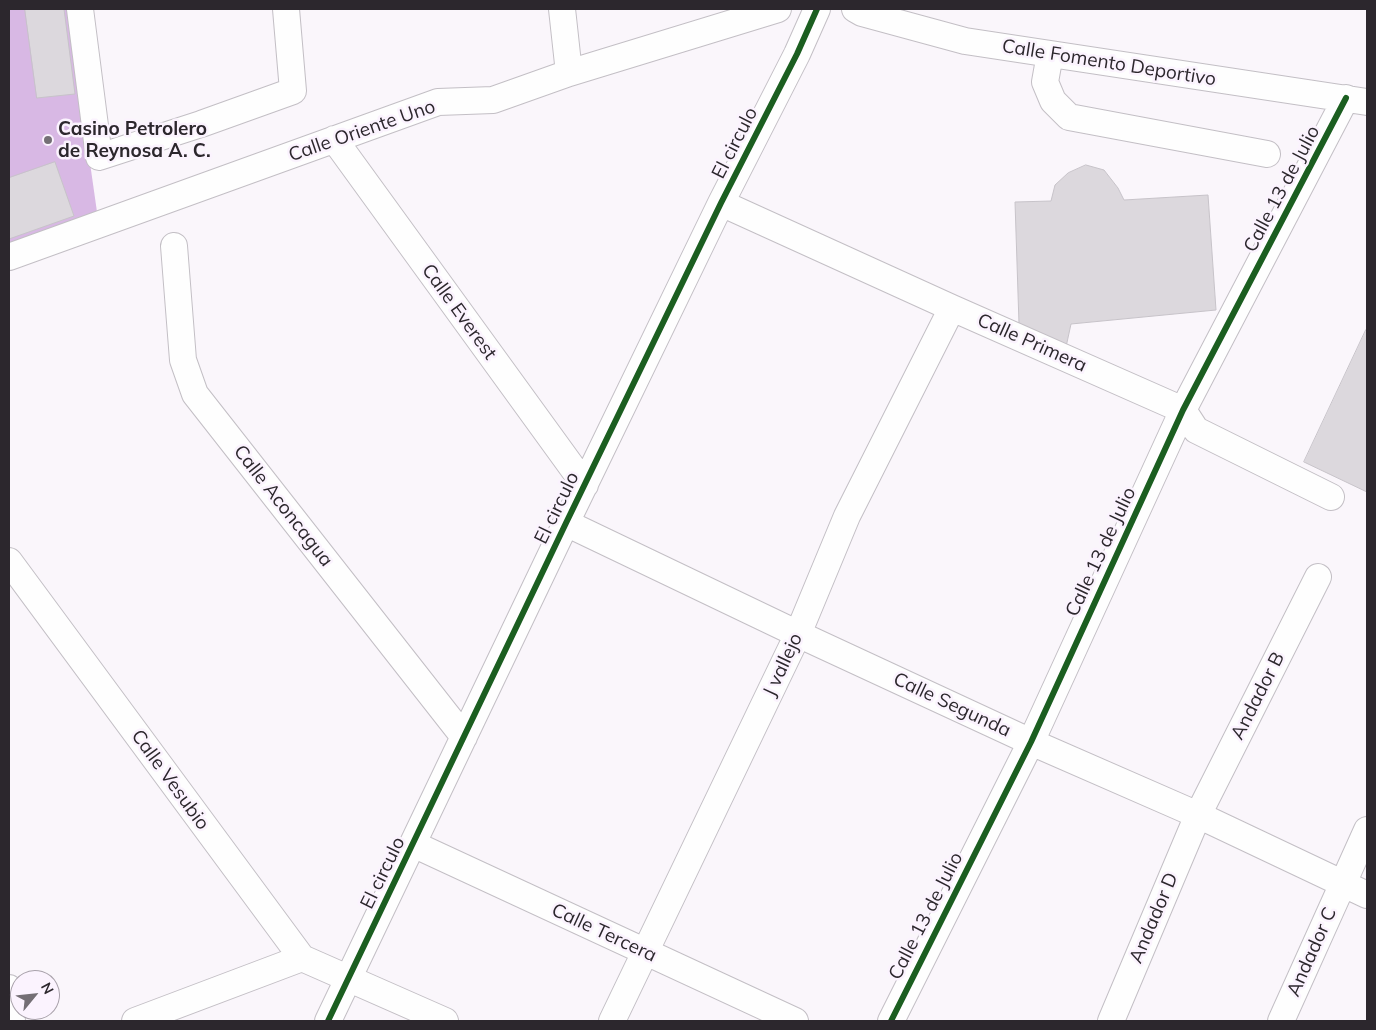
<!DOCTYPE html>
<style>
body{margin:0}
#map{position:relative;width:1376px;height:1030px;overflow:hidden;background:#faf6fb;font-family:Mulish,sans-serif}
canvas{display:block}
.frame{position:absolute;inset:0;border:10px solid #2c272d;pointer-events:none}
.north{position:absolute;left:10px;top:970px;width:50px;height:50px;box-sizing:border-box;background:#fbf3fe;border:1px solid #a8a1aa;border-radius:50%;rotate:62deg;font-size:14px;font-weight:700;line-height:20px;text-align:center;color:#2c272d}
.north::after{content:'';display:block;margin:auto;width:18px;height:22px;background:#746f75;clip-path:polygon(50% 0,100% 100%,50% 72%,0 100%)}
</style>
<div id="map">
<canvas width="1376" height="1030"></canvas>
<div class="frame"></div>
<div class="north">N</div>
</div>
<script>
const ctx = document.querySelector('canvas').getContext('2d');
ctx.lineJoin = 'round';
function fillPath(path, color) { ctx.fillStyle = color; ctx.fill(path, 'evenodd'); }
function strokePath(path, color, width, dash) { ctx.strokeStyle = color; ctx.lineWidth = width; ctx.lineCap = dash ? 'butt' : 'round'; ctx.setLineDash(dash || []); ctx.stroke(path); }
function drawText(font, color, halo, rows, align = 'center') {
  ctx.font = font + ' Mulish,sans-serif'; ctx.lineWidth = 5; ctx.setLineDash([]); ctx.textBaseline = 'middle'; ctx.strokeStyle = halo; ctx.fillStyle = color; for (const [text, x, y, turn = 0] of rows) {
    ctx.save(); ctx.translate(x, y); ctx.rotate((+turn || 0) * Math.PI / 180); ctx.textAlign = isNaN(turn) ? turn : align; if (halo) ctx.strokeText(text, 0, 0); ctx.fillText(text, 0, 0); ctx.restore();
  }
}
fillPath(new Path2D(`
 M 9,9 L 68,9 L 98,219 L 9,244 Z`), '#d8b8e4');
const building = new Path2D(`
 M 25,9 L 64,9 L 75,94 L 37,98 Z
 M 55,162 L 74,216 L 9,239 L 9,178 Z
 M 1086,165 L 1104,170 L 1118,188 L 1124,200 L 1208,195 L 1216,310 L 1071,324 L 1066,347 L 1019,324 L 1015,202 L 1051,201 L 1055,185 L 1068,173 Z
 M 1366,330 L 1367,331 L 1367,492 L 1304,462 Z`);
fillPath(building, '#dcd8dd');
strokePath(building, '#c7c3c9', 1);
const minor = new Path2D(`
 M 80,9 L 99,157 L 201,124 L 293,91 L 286,9
 M 562,9 L 569,73
 M 855,9 L 862,13 L 965,41 L 1367,102
 M 1050,54 L 1045,82 L 1053,101 L 1069,117 L 1267,154
 M 334,139 L 585,485
 M 721,203 L 952,308 L 1183,410 L 1196,430 L 1331,497
 M 174,246 L 183,360 L 195,394 L 464,737
 M 9,257 L 438,102 L 493,100 L 569,73 L 778,9
 M 566,523 L 798,634 L 1031,742 L 1198,815 L 1367,895
 M 9,561 L 302,958 L 445,1021
 M 413,844 L 795,1021
 M 9,988 L 12,1021
 M 135,1021 L 302,958
 M 328,1021 L 566,523 L 721,203 L 797,54 L 817,9
 M 612,1021 L 798,634 L 847,516 L 952,308
 M 891,1021 L 1031,742 L 1183,410 L 1346,98
 M 1111,1021 L 1198,815 L 1318,577
 M 1281,1021 L 1367,830`);
strokePath(minor, '#c3bfc5', 28);
strokePath(minor, '#fefefe', 26);
strokePath(new Path2D(`
 M 328,1021 L 566,523 L 721,203 L 797,54 L 817,9
 M 891,1021 L 1031,742 L 1183,410 L 1346,98`), '#1b5e20', 6);
for (const [x, y, r, color] of [
 [48,140,5,"#746f75"]
]) { const dot = new Path2D(); dot.arc(x, y, r, 0, 2 * Math.PI); ctx.fillStyle = color; ctx.fill(dot); strokePath(dot, '#fbf3fe', 2); }
drawText('19px', '#2c272d', '#fbf3fe', [
 ["Calle Fomento Deportivo",1109,63,9],
 ["Calle Oriente Uno",362,131,-19],
 ["El circulo",735,143,-63],
 ["Calle 13 de Julio",1282,189,-62],
 ["Calle Everest",459,312,54],
 ["Calle Primera",1032,343,24],
 ["Calle Aconcagua",283,506,52],
 ["El circulo",557,508,-64],
 ["Calle 13 de Julio",1101,552,-65],
 ["J vallejo",783,665,-65],
 ["Andador B",1258,696,-63],
 ["Calle Segunda",952,705,25],
 ["Calle Vesubio",170,780,54],
 ["El circulo",383,873,-64],
 ["Calle 13 de Julio",926,916,-63],
 ["Andador D",1154,918,-67],
 ["Calle Tercera",604,933,25],
 ["Andador C",1312,952,-66]
]);
drawText('bold 19px', '#2c272d', '#fbf3fe', [
 ["Casino Petrolero",58,129],
 ["de Reynosa A. C.",58,151]
], 'left');
</script>
